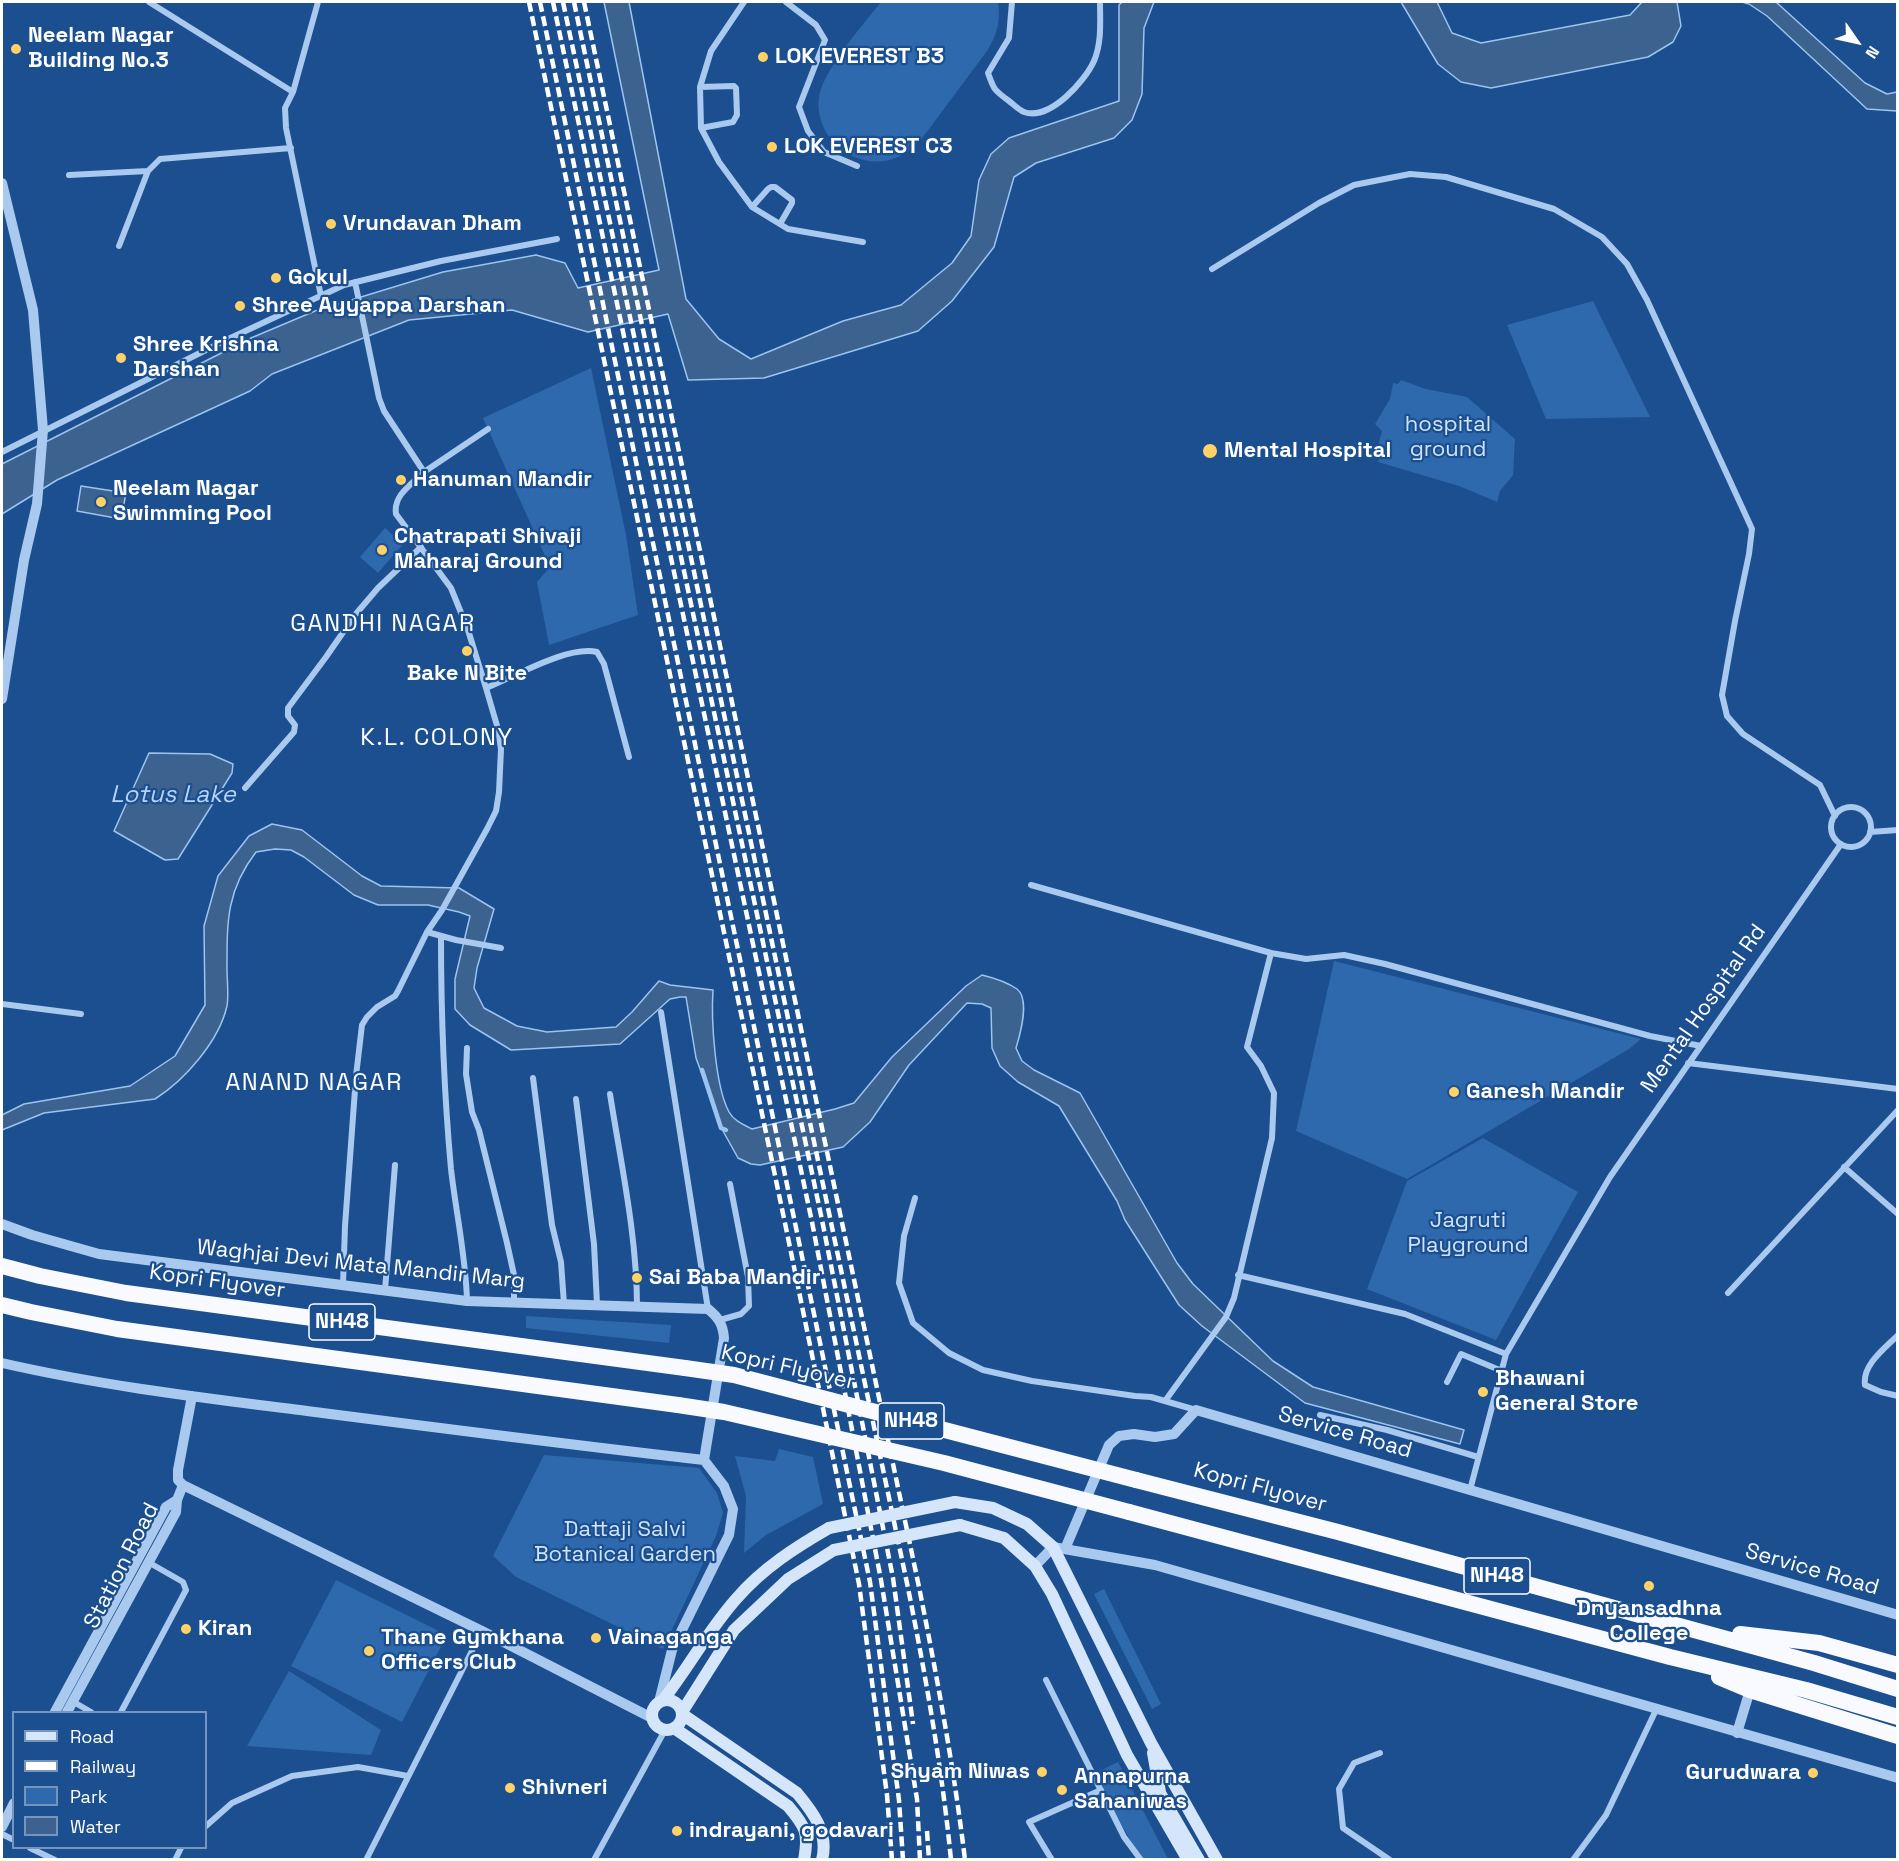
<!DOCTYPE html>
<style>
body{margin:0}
#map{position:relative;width:1899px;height:1861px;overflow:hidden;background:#1b4f8f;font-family:"Space Grotesk",sans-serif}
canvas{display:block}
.frame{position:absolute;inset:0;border:3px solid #fff;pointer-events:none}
.legend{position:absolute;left:12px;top:1711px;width:195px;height:138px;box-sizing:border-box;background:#1b4f8f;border:2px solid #7695bc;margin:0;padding:8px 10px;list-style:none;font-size:18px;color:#fff}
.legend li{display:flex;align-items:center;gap:12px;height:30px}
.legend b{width:30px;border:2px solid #7695bc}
.north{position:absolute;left:1827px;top:12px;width:60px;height:60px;-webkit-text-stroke:4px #1b4f8f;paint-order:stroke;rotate:124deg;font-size:16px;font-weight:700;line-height:24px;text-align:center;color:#fff}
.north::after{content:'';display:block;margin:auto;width:21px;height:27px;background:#fff;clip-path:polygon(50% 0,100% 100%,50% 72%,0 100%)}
</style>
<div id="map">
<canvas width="1899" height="1861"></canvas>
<div class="frame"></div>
<ul class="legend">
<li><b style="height:8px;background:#d6e6fa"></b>Road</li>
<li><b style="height:8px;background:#fff"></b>Railway</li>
<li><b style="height:16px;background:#2e69ad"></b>Park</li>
<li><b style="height:16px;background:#3c6290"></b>Water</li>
</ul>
<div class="north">N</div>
</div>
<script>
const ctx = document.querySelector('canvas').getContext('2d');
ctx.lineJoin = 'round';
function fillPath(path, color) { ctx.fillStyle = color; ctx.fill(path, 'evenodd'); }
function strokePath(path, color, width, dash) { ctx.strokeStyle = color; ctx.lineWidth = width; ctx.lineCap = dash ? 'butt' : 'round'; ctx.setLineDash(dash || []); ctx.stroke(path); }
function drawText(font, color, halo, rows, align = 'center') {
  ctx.font = font + ' "Space Grotesk",sans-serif'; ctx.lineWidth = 4.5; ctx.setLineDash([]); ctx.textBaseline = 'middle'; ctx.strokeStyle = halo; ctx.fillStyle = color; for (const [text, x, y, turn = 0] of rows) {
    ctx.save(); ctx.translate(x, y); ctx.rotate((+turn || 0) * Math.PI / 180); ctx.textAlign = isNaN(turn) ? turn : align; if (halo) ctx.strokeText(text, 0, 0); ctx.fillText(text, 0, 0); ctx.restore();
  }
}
fillPath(new Path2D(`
 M 881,2 L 998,2 C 1001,20 997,35 987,51 L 923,137 C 915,146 908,153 898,157 C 859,174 813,140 819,97 C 823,70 863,25 881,2 Z
 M 1593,301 L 1650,417 L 1546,419 L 1507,325 Z
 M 591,368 L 626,535 L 638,615 L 549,645 L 537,582 L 550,567 L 483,418 Z
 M 1401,380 L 1426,389 L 1467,397 L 1515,439 L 1513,475 L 1500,491 L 1497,502 L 1459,486 L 1378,462 L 1383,450 L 1378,446 L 1382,431 L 1375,424 L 1390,399 L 1393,383 L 1398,384 Z
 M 385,528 L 403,544 L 378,573 L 360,557 Z
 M 1334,961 L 1641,1039 L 1629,1049 L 1407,1179 L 1296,1131 Z
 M 1483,1138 L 1578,1192 L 1496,1340 L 1367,1289 L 1407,1181 Z
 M 526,1316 L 671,1325 L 669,1343 L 526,1328 Z
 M 779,1449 L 813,1457 L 823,1504 L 766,1535 L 744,1553 L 746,1496 L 735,1456 L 775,1461 Z
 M 544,1455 L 699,1468 L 717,1493 L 723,1513 L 716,1536 L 663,1649 L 516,1577 L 493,1556 Z
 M 336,1580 L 447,1635 L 402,1722 L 291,1666 Z
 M 1104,1589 L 1161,1704 L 1152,1709 L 1094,1594 Z
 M 289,1671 L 381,1730 L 371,1755 L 247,1746 Z
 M 1118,1762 L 1168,1859 L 1141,1859 L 1093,1774 Z`), '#2e69ad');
const water = new Path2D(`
 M 604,2 L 629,2 L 686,299 L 719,339 L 751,359 L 843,321 L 901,305 L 952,263 L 971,236 L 979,180 L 991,154 L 1009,138 L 1119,101 L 1119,5 L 1122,2 L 1154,2 L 1144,28 L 1142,94 L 1132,120 L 1114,138 L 1036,163 L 1014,177 L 994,247 L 952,301 L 918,331 L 764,378 L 688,380 L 668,314 L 588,332 L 512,310 L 409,320 L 272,374 L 250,391 L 57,480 L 2,514 L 2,464 L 251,338 L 315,311 L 443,272 L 536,255 L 565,263 L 578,288 L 659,270 Z
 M 1401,2 L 1437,2 L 1452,33 L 1481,43 L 1630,15 L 1642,2 L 1677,2 L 1681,26 L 1673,42 L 1648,57 L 1491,88 L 1461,82 L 1438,64 Z
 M 1742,2 L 1776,2 L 1865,83 L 1887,94 L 1897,92 L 1897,111 L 1867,109 L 1767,16 L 1749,4 Z
 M 81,486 L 126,493 L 121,519 L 77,511 Z
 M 149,753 L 210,754 L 233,764 L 232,773 L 178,859 L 165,860 L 114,831 Z
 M 272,824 L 302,830 L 362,876 L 381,886 L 459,888 L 494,909 L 477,968 L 474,988 L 484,1008 L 517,1026 L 547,1032 L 616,1027 L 632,1012 L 659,981 L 670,985 L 713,990 C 711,1020 715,1086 729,1112 C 734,1121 744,1125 752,1129 L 835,1109 L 854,1103 L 892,1057 L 966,986 L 982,975 C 994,978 1007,982 1017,989 C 1030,999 1020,1035 1016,1048 L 1022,1061 L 1034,1070 L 1080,1093 L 1177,1263 L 1193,1284 L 1273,1361 L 1313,1387 L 1464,1430 L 1460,1444 L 1305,1403 L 1202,1326 L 1179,1305 L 1125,1220 L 1117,1201 L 1059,1106 L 1018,1082 L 1000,1066 L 992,1048 L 991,1008 L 982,1004 L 967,1003 L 909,1065 L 870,1122 L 843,1147 L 760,1165 L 751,1164 L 738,1158 L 723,1131 L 696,1058 L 686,997 L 680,997 L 670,999 L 620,1044 L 511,1050 L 470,1025 L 455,1009 L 455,979 L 470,916 L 459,912 L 428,905 L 378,905 L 354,895 L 304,857 L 291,850 L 275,849 L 256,852 C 226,891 227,923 227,969 C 227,981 229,995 227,1006 C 219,1041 185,1080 155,1099 L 44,1113 L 2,1130 L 2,1115 L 24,1104 L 130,1086 L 175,1056 L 205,1005 L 204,926 L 218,876 L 249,836 Z`);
fillPath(water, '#3c6290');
strokePath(water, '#9cc4f0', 1.5);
strokePath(new Path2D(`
 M 702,1070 L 721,1128 L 726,1130`), '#9cc4f0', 4.5);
strokePath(new Path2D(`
 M 149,2 L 293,92
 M 318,2 L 293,92 L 285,108 L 286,128 L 321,296
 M 744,2 L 711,51 L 700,87 L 701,128 L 719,162 L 752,207 L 788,229 L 863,242
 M 786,2 L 816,25 L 825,40 L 799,107 L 808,131 L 824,152 L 857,166
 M 1012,2 L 1009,38 L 988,73 C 994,90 994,90 1009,101 C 1013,104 1019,110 1024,112 C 1050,121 1085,81 1094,61 C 1102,42 1100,21 1100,2
 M 700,87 L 734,86 L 736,88 L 737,115 L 733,122 L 701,128
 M 69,175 L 148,171 L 160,159 L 291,148
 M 752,207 L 768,189 L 771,187 L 775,187 L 792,200 L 792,203 L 780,224
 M 119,246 L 148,171
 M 1212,269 L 1319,203 L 1354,185 L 1410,174 L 1446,177 L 1554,209 L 1602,237 L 1627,264 L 1647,300 L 1752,529 L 1749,554 L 1735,621 L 1722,695 L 1727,716 L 1743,734 L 1820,785 L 1835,816
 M 2,452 L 224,341 L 344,285 L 441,261 L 557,239
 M 424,472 L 488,429
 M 486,688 C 514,677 568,645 597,652 L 604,664 L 629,757
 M 245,788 L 294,732 L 295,725 L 288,716 L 288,708 L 326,657 L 355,615 L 378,588 L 421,547
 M1831 827a20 20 0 1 1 40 0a20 20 0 1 1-40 0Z
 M 1870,832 L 1898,830
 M 1031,885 L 1271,953 L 1306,959 L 1344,955 L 1385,964 L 1650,1036 L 1701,1046
 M 427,932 L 456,940 L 501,948
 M 441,936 C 441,1014 444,1092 451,1169 C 456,1213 466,1257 467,1301
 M 2,1004 L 81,1014
 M 661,1012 L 708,1309
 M 467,1048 L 466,1074 L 472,1112 L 479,1130 L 507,1243 L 514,1275 L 514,1303
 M 1688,1063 L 1898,1089
 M 533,1078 L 552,1225 L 561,1262 L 564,1304
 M 610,1094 C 621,1164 637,1236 637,1307
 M 576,1099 L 594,1244 L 597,1304
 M 1844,1167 L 1898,1214
 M 915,1198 L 904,1236 L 899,1283 L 913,1323 L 949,1353 L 983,1370 L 1032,1381 L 1135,1396 L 1151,1397 L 1196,1410
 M 1238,1275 L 1405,1314 L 1506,1354
 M 343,1285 L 345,1226 L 356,1076 L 362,1025 L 367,1017 L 377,1007 L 395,996 L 398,991 L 427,932 L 442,910 L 487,829 L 496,811 L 499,792 L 501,749 L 498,729 L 486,688 L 468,630 L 451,588 L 396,514 C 393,495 412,484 424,472 L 384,411 L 379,398 L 355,282
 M 385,1290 L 395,1165
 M 1728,1293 L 1898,1110
 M 720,1320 L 741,1314 L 749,1306 L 748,1277 L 730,1184
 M 1898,1335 C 1885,1348 1862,1365 1865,1385 L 1881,1392 L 1898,1396
 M 1447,1382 L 1461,1354 L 1502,1371
 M 1165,1401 L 1226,1317 L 1234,1298 L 1272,1138 L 1274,1093 L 1261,1066 L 1247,1047 L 1271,953
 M 1320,1415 L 1387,1430 L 1478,1457
 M 1470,1490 L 1506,1354 L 1610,1177 L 1841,844
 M 1046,1680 L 1124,1837 L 1141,1860
 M 72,1701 L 91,1712
 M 121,1712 L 186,1590 L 183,1582 L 148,1562
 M 1380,1753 L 1354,1763 L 1339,1789 L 1343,1828 L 1390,1860
 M 206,1826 L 232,1803 L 292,1776 L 358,1767 L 408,1776
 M 2,1834 L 14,1840
 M 30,1848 L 55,1860
 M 175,1860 L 181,1848
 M 366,1860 L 482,1631
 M 594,1860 L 665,1730
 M 1052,1860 L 1029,1822 L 1101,1790
 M 1573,1860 L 1606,1815 L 1656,1710`), '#a9c9ee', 6);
strokePath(new Path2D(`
 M 2,183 L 33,310 L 43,430 L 37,504 L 24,560 L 2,699
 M 2,1224 L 32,1235 L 99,1254 L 467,1301 L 708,1309 C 718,1317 723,1324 724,1338 L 704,1460
 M 2,1363 C 102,1386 205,1398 307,1411 C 439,1428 572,1445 704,1460 L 724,1486 L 733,1509 L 729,1535 L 672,1650 L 659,1702
 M 192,1396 L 178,1470 L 178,1480 L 183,1485 L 482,1631 L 652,1718
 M 1065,1549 L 1109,1445 L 1119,1436 L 1134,1434 L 1155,1437 L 1174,1434 L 1196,1410 L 1898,1615
 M 1035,1566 L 1053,1547 L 1155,1565 L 1898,1778
 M 55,1712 L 166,1507 L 177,1500
 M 67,1712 L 176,1512 L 177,1500 L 183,1485
 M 1737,1733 L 1750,1690
 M 2,1827 L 14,1803`), '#a9c9ee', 10);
strokePath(new Path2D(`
 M 955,1502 L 993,1508 L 1027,1524 L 1053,1547 L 1151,1743 L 1217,1860
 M 960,1525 L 1004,1538 L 1035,1566 L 1052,1594 L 1127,1755 L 1188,1860
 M652 1715a15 15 0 1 1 30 0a15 15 0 1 1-30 0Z
 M 663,1700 C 689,1667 709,1629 737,1598 C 763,1568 796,1547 829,1528
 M 682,1712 L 734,1630 L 788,1579 L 834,1550
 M 682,1714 L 797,1793 C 813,1812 829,1833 822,1860
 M 674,1728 L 788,1806 C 806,1827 809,1833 804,1860
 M 1153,1753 L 1160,1792
 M 1148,1779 L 1160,1793 L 1199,1860`), '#d6e6fa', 12);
strokePath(new Path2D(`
 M 2,1266 L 40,1276 L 126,1293 L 685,1368
 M 2,1305 L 31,1312 L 117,1329 L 678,1405
 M 1136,1480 L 1338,1532 L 1814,1663 L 1898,1689
 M 1129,1512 L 1670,1657 L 1806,1690 L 1898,1717
 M 1740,1634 L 1819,1643 L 1898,1665
 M 1719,1677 L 1750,1690 L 1898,1736`), '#f8faff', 16);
strokePath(new Path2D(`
 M 529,2 L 786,1228 L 859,1584 L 887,1795 L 892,1860
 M 540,2 L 870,1582 L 899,1800 L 903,1860
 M 553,2 L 812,1222 L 881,1580 L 917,1799 L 920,1860
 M 563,2 L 822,1220 L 893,1578 L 913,1724
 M 574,2 L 908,1588 C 926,1678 942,1768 951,1860
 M 584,2 L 919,1587 C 937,1677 954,1768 965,1860
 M 927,1831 L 929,1860`), '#fff', 4.5, [10, 4.5]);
strokePath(new Path2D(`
 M 829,1528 L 955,1502
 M 834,1550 L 960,1525`), '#d6e6fa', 12);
strokePath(new Path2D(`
 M 685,1368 L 734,1375 L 1136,1480
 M 678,1405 L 724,1412 L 944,1463 L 1129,1512`), '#f8faff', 16);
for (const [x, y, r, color] of [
 [16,49,6,"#ffd166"],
 [763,57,6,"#ffd166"],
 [772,147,6,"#ffd166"],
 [331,224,6,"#ffd166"],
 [276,278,6,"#ffd166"],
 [240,306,6,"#ffd166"],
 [121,358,6,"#ffd166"],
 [1210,451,8,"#ffd166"],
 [401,480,6,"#ffd166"],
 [101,502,6,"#ffd166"],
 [382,550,6,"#ffd166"],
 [467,651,6,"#ffd166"],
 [1454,1092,6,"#ffd166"],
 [637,1278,6,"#ffd166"],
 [1483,1392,6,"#ffd166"],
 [1649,1586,6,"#ffd166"],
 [186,1629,6,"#ffd166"],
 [596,1638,6,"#ffd166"],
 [369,1651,6,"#ffd166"],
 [1042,1772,6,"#ffd166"],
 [1813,1773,6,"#ffd166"],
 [510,1788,6,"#ffd166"],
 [1062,1790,6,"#ffd166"],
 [677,1831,6,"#ffd166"]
]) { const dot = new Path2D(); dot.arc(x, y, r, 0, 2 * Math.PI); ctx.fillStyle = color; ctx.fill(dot); strokePath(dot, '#1b4f8f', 2); }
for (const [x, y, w] of [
 [342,1322,66],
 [911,1421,66],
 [1497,1576,66]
]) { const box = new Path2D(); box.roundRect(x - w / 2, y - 18, w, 36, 4.5); ctx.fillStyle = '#1b4f8f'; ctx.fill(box); strokePath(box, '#fff', 1.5); }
drawText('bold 21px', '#fff', null, [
 ["NH48",342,1322],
 ["NH48",911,1421],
 ["NH48",1497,1576]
]);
drawText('bold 22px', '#fff', '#1b4f8f', [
 ["Neelam Nagar",28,36],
 ["Building No.3",28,61],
 ["LOK EVEREST B3",775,57],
 ["LOK EVEREST C3",784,147],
 ["Vrundavan Dham",343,224],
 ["Gokul",288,278],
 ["Shree Ayyappa Darshan",252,306],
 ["Shree Krishna",133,345],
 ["Darshan",133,370],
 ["Mental Hospital",1224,451],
 ["Hanuman Mandir",413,480],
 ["Neelam Nagar",113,489],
 ["Swimming Pool",113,514],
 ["Chatrapati Shivaji",394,537],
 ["Maharaj Ground",394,562],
 ["Bake N Bite",467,674,"center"],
 ["Ganesh Mandir",1466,1092],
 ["Sai Baba Mandir",649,1278],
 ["Bhawani",1495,1379],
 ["General Store",1495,1404],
 ["Dnyansadhna",1649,1609,"center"],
 ["College",1649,1634,"center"],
 ["Kiran",198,1629],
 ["Thane Gymkhana",381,1638],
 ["Officers Club",381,1663],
 ["Vainaganga",608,1638],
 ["Shyam Niwas",1030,1772,"right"],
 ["Gurudwara",1801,1773,"right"],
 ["Annapurna",1074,1777],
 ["Sahaniwas",1074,1802],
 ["Shivneri",522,1788],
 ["indrayani, godavari",689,1831]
], 'left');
drawText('22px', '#cfe3fa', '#1b4f8f', [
 ["hospital",1448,425],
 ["ground",1448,450],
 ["Jagruti",1468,1221],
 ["Playground",1468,1246],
 ["Dattaji Salvi",625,1530],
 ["Botanical Garden",625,1555]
]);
drawText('22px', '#fff', '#1b4f8f', [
 ["Mental Hospital Rd",1704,1009,-55],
 ["Waghjai Devi Mata Mandir Marg",361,1265,6],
 ["Kopri Flyover",217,1282,8],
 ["Kopri Flyover",788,1368,13],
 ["Service Road",1345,1433,16],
 ["Kopri Flyover",1260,1488,15],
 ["Station Road",122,1566,-63],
 ["Service Road",1812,1570,16]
]);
ctx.letterSpacing = '1.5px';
drawText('24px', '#fff', '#1b4f8f', [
 ["GANDHI NAGAR",383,624],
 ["K.L. COLONY",437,738],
 ["ANAND NAGAR",314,1083]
]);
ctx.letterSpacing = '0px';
drawText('italic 24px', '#b5d3f5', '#1b4f8f', [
 ["Lotus Lake",173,795]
]);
</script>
